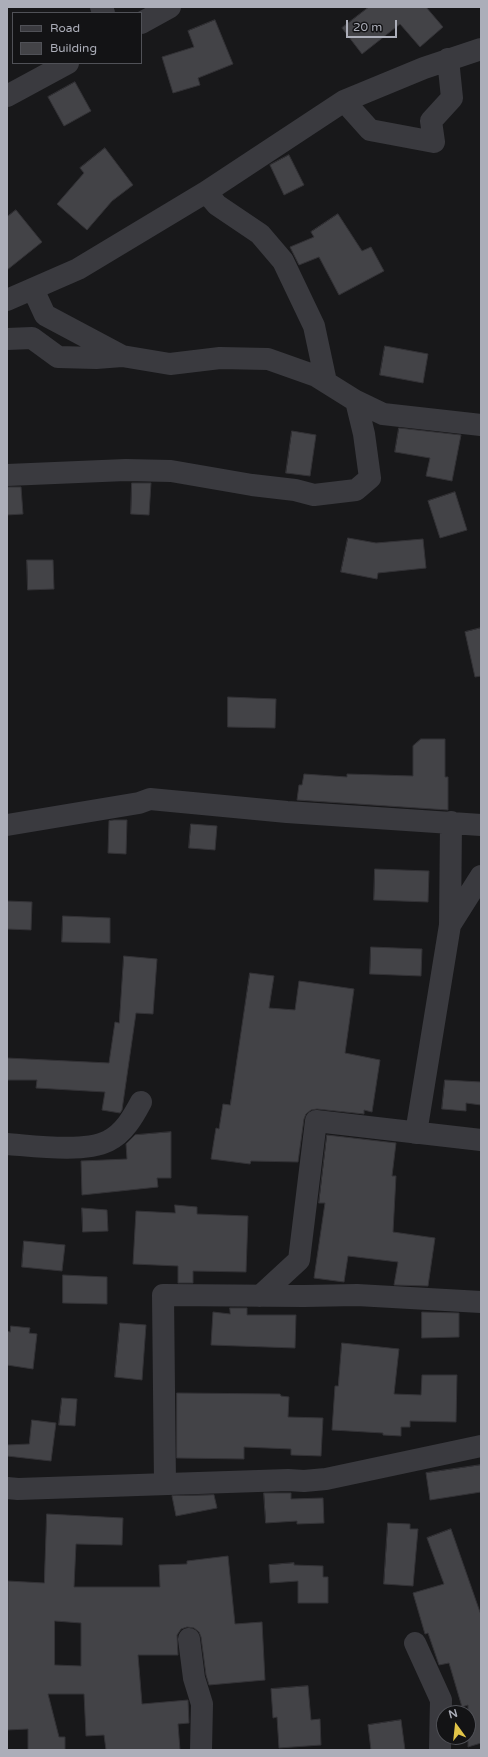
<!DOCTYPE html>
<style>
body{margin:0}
#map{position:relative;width:488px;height:1757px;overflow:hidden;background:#18181a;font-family:"Varela Round",sans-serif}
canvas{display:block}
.frame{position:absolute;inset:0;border:8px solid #acaeb9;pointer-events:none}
.legend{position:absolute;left:12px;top:12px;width:130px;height:52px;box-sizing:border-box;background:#131315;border:1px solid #505157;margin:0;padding:5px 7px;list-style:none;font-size:12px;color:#acaeb9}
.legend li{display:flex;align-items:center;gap:8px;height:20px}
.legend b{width:20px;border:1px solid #505157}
.north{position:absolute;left:436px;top:1705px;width:40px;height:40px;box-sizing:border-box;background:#131315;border:1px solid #505157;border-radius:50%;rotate:345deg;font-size:11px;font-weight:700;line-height:16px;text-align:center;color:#acaeb9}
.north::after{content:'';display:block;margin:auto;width:14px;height:18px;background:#e2c448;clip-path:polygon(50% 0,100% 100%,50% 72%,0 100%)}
.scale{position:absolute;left:346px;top:20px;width:51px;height:18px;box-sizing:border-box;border:2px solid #acaeb9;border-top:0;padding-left:5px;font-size:12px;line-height:14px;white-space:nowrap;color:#acaeb9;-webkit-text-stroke:3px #131315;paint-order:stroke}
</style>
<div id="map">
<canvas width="488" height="1757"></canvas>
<div class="frame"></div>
<ul class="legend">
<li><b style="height:5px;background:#3a3a3f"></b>Road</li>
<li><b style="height:11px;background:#434347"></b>Building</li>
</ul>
<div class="north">N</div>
<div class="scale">20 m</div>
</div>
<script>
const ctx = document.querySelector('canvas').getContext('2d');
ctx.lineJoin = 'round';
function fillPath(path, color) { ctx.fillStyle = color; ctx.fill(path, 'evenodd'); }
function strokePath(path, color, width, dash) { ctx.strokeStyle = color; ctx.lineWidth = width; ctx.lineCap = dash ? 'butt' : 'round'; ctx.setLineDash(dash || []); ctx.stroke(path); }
const building = new Path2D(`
 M 369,7 L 426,7 L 443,27 L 420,47 L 400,24 L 362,54 L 342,28 Z
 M 215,20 L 233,64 L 198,78 L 200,85 L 173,93 L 162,57 L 194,47 L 188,31 Z
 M 75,82 L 91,111 L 64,126 L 48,97 Z
 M 105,148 L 133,185 L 112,201 L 87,230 L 57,204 L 84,173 L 80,168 Z
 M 289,155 L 304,185 L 284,195 L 270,165 Z
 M 16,210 L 42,242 L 7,270 L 7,217 Z
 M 338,214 L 362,251 L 371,247 L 384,271 L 339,295 L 319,257 L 299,265 L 290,247 L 314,237 L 311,232 Z
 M 385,346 L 428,354 L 423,383 L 380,375 Z
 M 399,428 L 461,435 L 452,481 L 426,476 L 430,458 L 395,452 Z
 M 292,431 L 316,435 L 310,476 L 286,473 Z
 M 132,483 L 151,483 L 149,515 L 131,514 Z
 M 7,487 L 21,487 L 23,514 L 7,515 Z
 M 455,492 L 467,530 L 440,538 L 428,501 Z
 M 348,538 L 376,543 L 423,539 L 426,568 L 378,573 L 377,579 L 341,572 Z
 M 27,560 L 53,560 L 54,589 L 28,590 Z
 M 481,628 L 481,676 L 475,677 L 465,632 Z
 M 228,697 L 276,699 L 275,728 L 228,727 Z
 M 421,739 L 445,739 L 445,777 L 448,777 L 448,810 L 297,800 L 299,785 L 302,785 L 304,774 L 347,777 L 347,774 L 413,776 L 413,746 Z
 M 114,820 L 127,820 L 126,854 L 108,853 L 109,821 Z
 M 191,824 L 217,826 L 215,850 L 189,848 Z
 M 375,869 L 429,871 L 428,902 L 374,900 Z
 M 7,901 L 32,902 L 31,930 L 7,929 Z
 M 63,916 L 110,918 L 110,943 L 62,942 Z
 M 371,947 L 422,949 L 421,976 L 370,974 Z
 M 124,956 L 157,959 L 153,1014 L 136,1013 L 122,1110 L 120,1113 L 102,1110 L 105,1092 L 36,1088 L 37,1080 L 7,1080 L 7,1058 L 109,1063 L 115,1022 L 119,1023 Z
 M 250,973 L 274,976 L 269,1008 L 295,1010 L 299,981 L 354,989 L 345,1053 L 380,1060 L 372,1112 L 364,1110 L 364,1114 L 317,1109 L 311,1110 L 306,1114 L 304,1119 L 298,1162 L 251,1161 L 250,1164 L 211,1159 L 216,1128 L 219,1129 L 223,1104 L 230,1105 Z
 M 445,1080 L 481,1082 L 481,1105 L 466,1103 L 466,1111 L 442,1109 Z
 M 171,1132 L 171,1178 L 157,1178 L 158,1187 L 82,1195 L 81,1161 L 127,1159 L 126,1144 L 135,1135 Z
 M 327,1135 L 396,1143 L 392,1176 L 396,1176 L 393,1232 L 435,1238 L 428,1286 L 394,1285 L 398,1262 L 348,1256 L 344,1282 L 314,1278 L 325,1203 L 319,1203 Z
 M 175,1205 L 197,1207 L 197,1214 L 248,1216 L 246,1272 L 193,1271 L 193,1283 L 178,1283 L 178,1266 L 133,1264 L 136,1211 L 175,1213 Z
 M 82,1208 L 107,1210 L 108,1231 L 83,1232 Z
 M 24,1241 L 65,1245 L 62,1271 L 22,1267 Z
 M 63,1275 L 107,1277 L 107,1304 L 63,1303 Z
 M 230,1308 L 247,1308 L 247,1315 L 296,1315 L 295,1348 L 211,1345 L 213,1312 L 230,1314 Z
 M 422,1312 L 459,1313 L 459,1337 L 422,1338 Z
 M 120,1323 L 146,1325 L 142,1380 L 115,1377 Z
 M 11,1326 L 30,1328 L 29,1333 L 37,1334 L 33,1369 L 7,1365 L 7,1331 L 10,1332 Z
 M 342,1343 L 399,1349 L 394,1394 L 421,1395 L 422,1375 L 457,1375 L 456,1422 L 410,1421 L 410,1427 L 401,1427 L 401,1436 L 383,1435 L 383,1433 L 332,1430 L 335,1386 L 338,1386 Z
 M 177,1393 L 280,1394 L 281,1396 L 289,1397 L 288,1417 L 323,1418 L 321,1456 L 291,1455 L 291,1449 L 244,1447 L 244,1459 L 177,1458 Z
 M 62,1398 L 77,1399 L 75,1426 L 59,1425 Z
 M 32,1420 L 56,1423 L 51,1461 L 7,1456 L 7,1445 L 29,1444 Z
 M 481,1465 L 481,1492 L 430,1500 L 426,1473 Z
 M 264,1493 L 291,1493 L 291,1499 L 323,1498 L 324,1523 L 297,1524 L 297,1521 L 266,1523 Z
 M 214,1495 L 217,1508 L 176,1516 L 172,1496 Z
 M 47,1514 L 123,1518 L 122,1545 L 76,1544 L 74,1587 L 160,1587 L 159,1565 L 187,1564 L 187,1561 L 228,1556 L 235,1624 L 262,1622 L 265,1680 L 209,1685 L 206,1675 L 201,1637 L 199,1632 L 194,1628 L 187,1627 L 181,1629 L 177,1635 L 178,1655 L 138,1655 L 142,1704 L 188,1700 L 189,1723 L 178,1724 L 180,1750 L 106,1750 L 104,1735 L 86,1736 L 84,1694 L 48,1694 L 59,1737 L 65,1737 L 65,1750 L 28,1750 L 28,1729 L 7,1730 L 8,1581 L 44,1583 ZM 55,1621 L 81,1623 L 81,1666 L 55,1665 Z
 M 388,1523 L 410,1524 L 410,1529 L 418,1529 L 413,1586 L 384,1584 Z
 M 451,1529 L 481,1615 L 481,1743 L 468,1747 L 468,1705 L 462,1707 L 449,1663 L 439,1665 L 428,1633 L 425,1634 L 413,1593 L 444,1584 L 427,1538 Z
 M 294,1563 L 294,1565 L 323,1566 L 323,1577 L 328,1577 L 328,1603 L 298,1603 L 298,1581 L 270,1583 L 269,1565 Z
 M 308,1686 L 311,1720 L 320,1719 L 321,1745 L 279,1748 L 277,1717 L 273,1718 L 271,1689 Z
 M 401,1720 L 405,1750 L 371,1750 L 368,1725 Z`);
fillPath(building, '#434347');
strokePath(building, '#333236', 1);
strokePath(new Path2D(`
 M 101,7 L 104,13
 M 141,23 L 170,7
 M 7,96 L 68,63
 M 344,101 L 370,130 L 434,142 L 431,121 L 452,98 L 448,59
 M 206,192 L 217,205 L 260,234 L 283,261 L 314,326 L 326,382
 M 33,289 L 45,315 L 122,356
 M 7,300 L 78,269 L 206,192 L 344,101 L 424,68 L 481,49
 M 7,339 L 32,338 L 58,357 L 96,358 L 122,356 L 170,364 L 220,358 L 268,359 L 316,376 L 356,401 L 364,434 L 370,478 L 356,490 L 314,495 L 295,490 L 252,485 L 171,471 L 126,470 L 7,475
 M 356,401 L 383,414 L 481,425
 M 7,825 L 139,803 L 150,799 L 287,812 L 481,825
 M 450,925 L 481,876
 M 416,1133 L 450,925 L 451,822
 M 7,1144 C 34,1146 84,1153 108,1141 C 124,1133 133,1117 141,1102
 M 260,1296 L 299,1260 L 316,1121 L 481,1140
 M 165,1484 L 163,1295 L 304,1296 L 357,1295 L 481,1302
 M 7,1488 L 18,1489 L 288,1480 L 304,1481 L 326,1479 L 481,1446
 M 189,1639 L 194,1678 L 202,1704 L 201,1750
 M 415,1643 L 441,1700 L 440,1750`), '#3a3a3f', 22);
</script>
